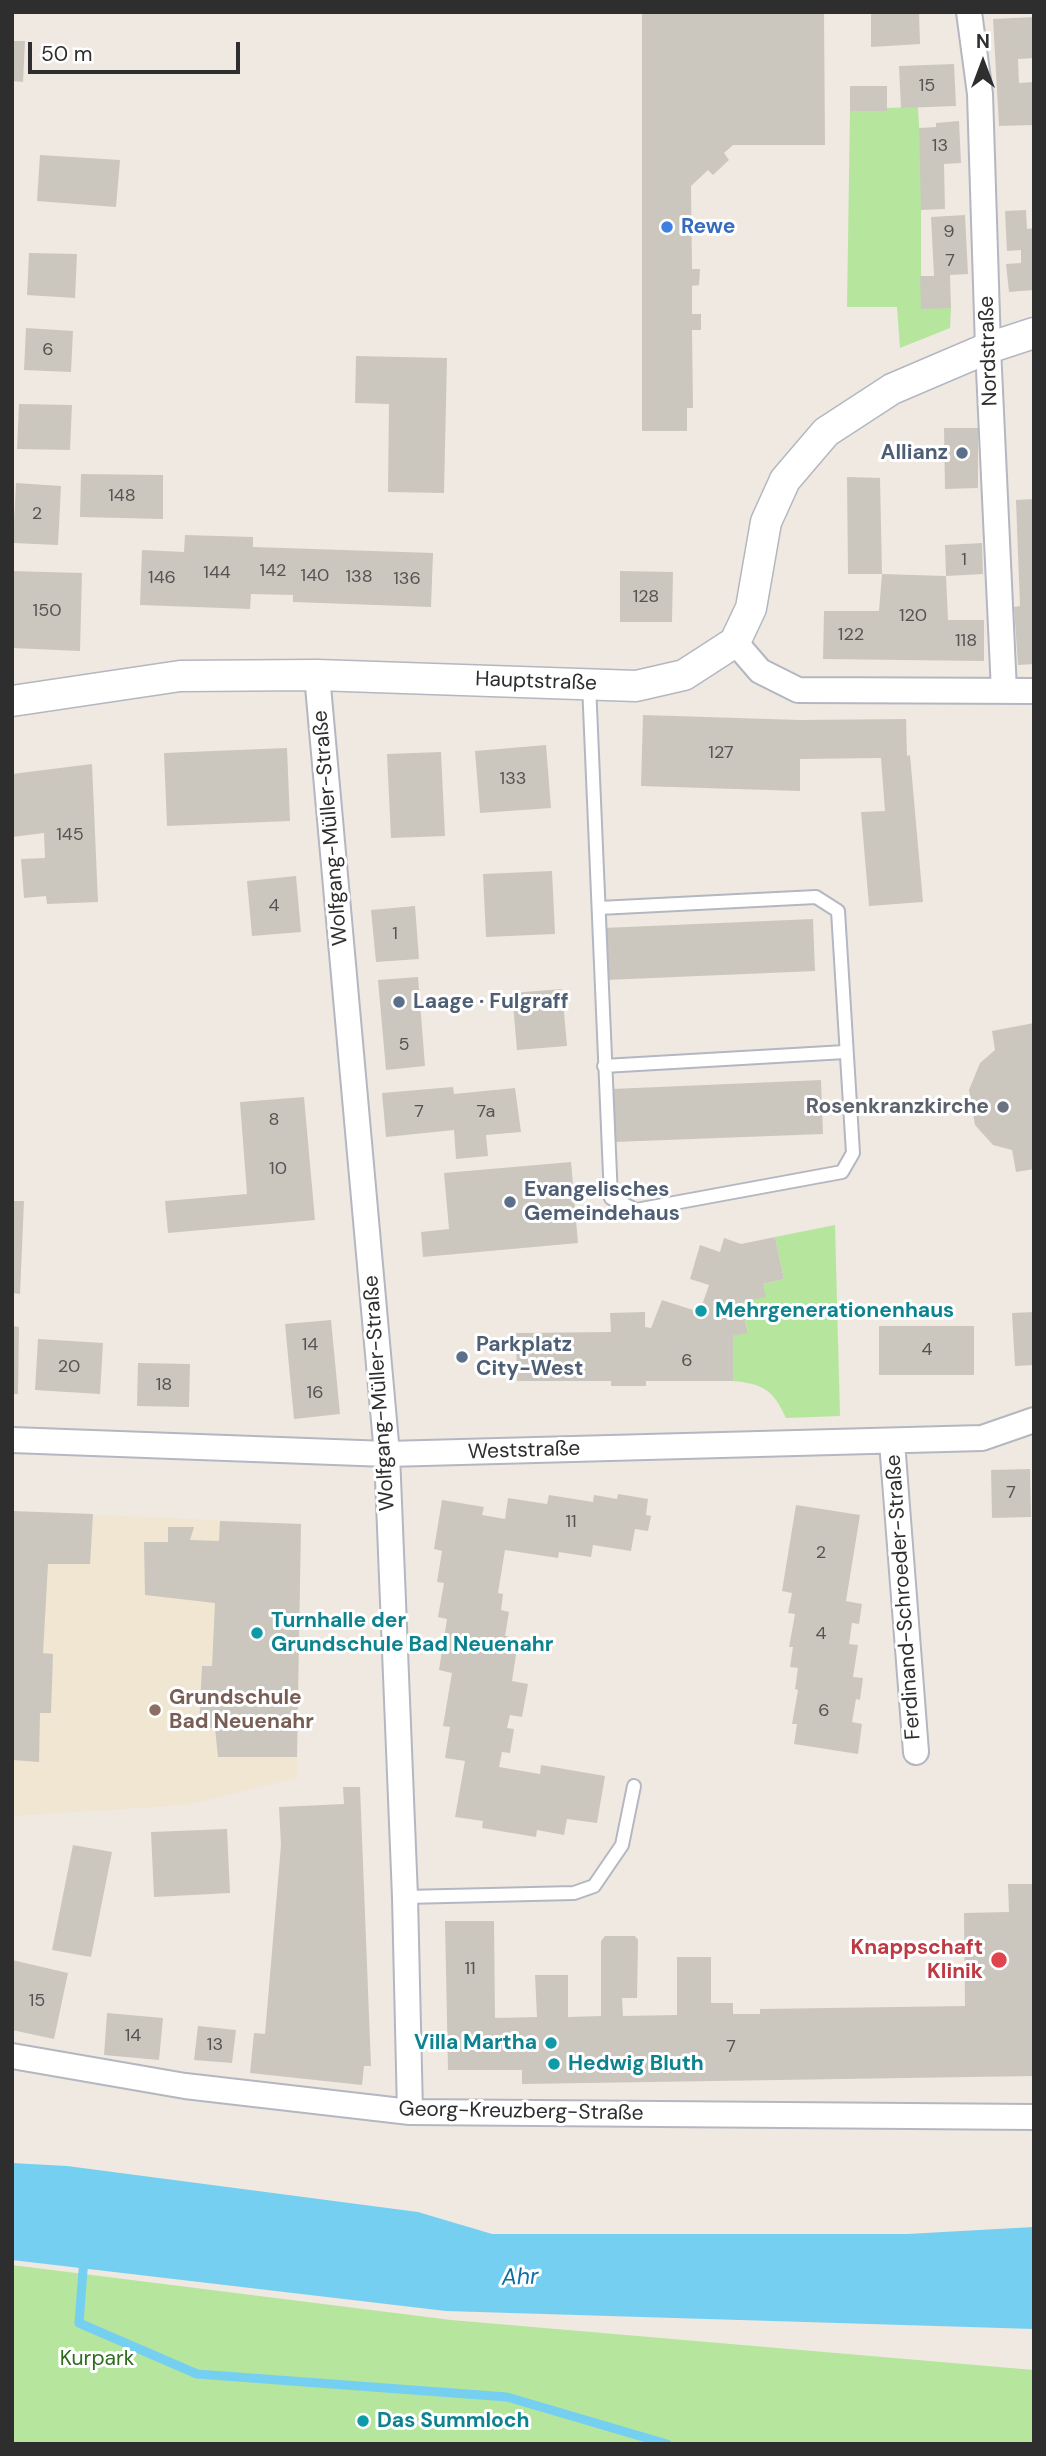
<!DOCTYPE html>
<meta charset="utf-8">
<style>
body{margin:0}
#map{position:relative;width:1046px;height:2456px;overflow:hidden;background:#efe9e1;font-family:"DM Sans",sans-serif}
canvas{display:block}
.frame{position:absolute;inset:0;border:14px solid #2e2e2e;pointer-events:none}
.north{position:absolute;left:948px;top:28px;width:70px;height:70px;-webkit-text-stroke:5px #fff;paint-order:stroke;rotate:0deg;font-size:19px;font-weight:700;line-height:28px;text-align:center;color:#2e2e2e}
.north::after{content:'';display:block;margin:auto;width:24px;height:32px;background:#2e2e2e;clip-path:polygon(50% 0,100% 100%,50% 72%,0 100%)}
.scale{position:absolute;left:28px;top:42px;width:212px;height:32px;box-sizing:border-box;border:4px solid #2e2e2e;border-top:0;padding-left:9px;font-size:21px;line-height:24px;white-space:nowrap;color:#2e2e2e;-webkit-text-stroke:5px #fff;paint-order:stroke}
</style>
<div id="map">
<canvas width="1046" height="2456"></canvas>
<div class="frame"></div>
<div class="north">N</div>
<div class="scale">50 m</div>
</div>
<script>
const ctx = document.querySelector('canvas').getContext('2d');
ctx.lineJoin = 'round';
function fillPath(path, color) { ctx.fillStyle = color; ctx.fill(path, 'evenodd'); }
function strokePath(path, color, width, dash) { ctx.strokeStyle = color; ctx.lineWidth = width; ctx.lineCap = dash ? 'butt' : 'round'; ctx.setLineDash(dash || []); ctx.stroke(path); }
function drawText(font, color, halo, rows, align = 'center') {
  ctx.font = font + ' "DM Sans",sans-serif'; ctx.lineWidth = 6; ctx.setLineDash([]); ctx.textBaseline = 'middle'; ctx.strokeStyle = halo; ctx.fillStyle = color; for (const [text, x, y, turn = 0] of rows) {
    ctx.save(); ctx.translate(x, y); ctx.rotate((+turn || 0) * Math.PI / 180); ctx.textAlign = isNaN(turn) ? turn : align; if (halo) ctx.strokeText(text, 0, 0); ctx.fillText(text, 0, 0); ctx.restore();
  }
}
fillPath(new Path2D(`
 M 12,1511 L 301,1524 L 297,1778 L 187,1805 L 12,1816 Z`), '#f0e6d1');
fillPath(new Path2D(`
 M 918,107 L 921,164 L 921,308 L 951,308 L 950,328 L 900,348 L 897,307 L 847,307 L 850,111 L 887,111 L 887,108 Z
 M 835,1225 L 840,1416 L 786,1418 C 773,1390 764,1384 733,1381 L 733,1336 L 748,1332 L 741,1302 L 763,1284 L 784,1279 L 775,1237 Z
 M 12,2265 L 451,2320 L 1034,2370 L 1034,2444 L 12,2444 Z`), '#b6e59e');
fillPath(new Path2D(`
 M 12,2163 L 67,2166 L 418,2212 L 492,2234 L 907,2234 L 1034,2227 L 1034,2329 L 446,2311 L 12,2260 Z`), '#75cff0');
strokePath(new Path2D(`
 M 84,2258 L 79,2323 L 197,2374 L 507,2397 L 667,2444`), '#75cff0', 9);
fillPath(new Path2D(`
 M 642,12 L 824,12 L 825,145 L 733,145 L 724,153 L 729,160 L 713,175 L 708,170 L 691,186 L 692,269 L 700,269 L 699,285 L 692,286 L 692,314 L 701,314 L 701,330 L 692,330 L 693,408 L 687,408 L 687,431 L 642,431 Z
 M 871,12 L 919,12 L 920,44 L 871,47 Z
 M 1034,17 L 1034,58 L 1018,59 L 1019,83 L 1034,82 L 1034,125 L 999,126 L 993,19 Z
 M 12,41 L 25,41 L 23,82 L 12,81 Z
 M 954,64 L 956,106 L 901,108 L 899,66 Z
 M 850,86 L 887,86 L 887,111 L 850,111 Z
 M 959,121 L 961,163 L 944,164 L 945,209 L 921,210 L 919,128 L 936,127 L 936,123 Z
 M 40,155 L 120,160 L 116,207 L 37,201 Z
 M 1026,210 L 1027,229 L 1034,228 L 1034,290 L 1009,292 L 1006,264 L 1021,263 L 1021,250 L 1007,251 L 1005,211 Z
 M 965,215 L 968,274 L 950,275 L 951,308 L 921,309 L 920,276 L 934,276 L 931,217 Z
 M 29,253 L 77,254 L 75,298 L 27,295 Z
 M 26,328 L 73,331 L 71,372 L 24,370 Z
 M 356,356 L 447,358 L 444,493 L 388,492 L 389,404 L 355,403 Z
 M 19,404 L 72,405 L 70,450 L 17,449 Z
 M 944,428 L 978,428 L 978,488 L 945,489 Z
 M 81,474 L 163,475 L 163,519 L 80,517 Z
 M 847,477 L 880,478 L 882,574 L 848,574 Z
 M 16,483 L 61,486 L 58,545 L 13,543 Z
 M 1034,499 L 1034,664 L 1018,665 L 1014,607 L 1020,606 L 1016,500 Z
 M 185,535 L 253,537 L 253,547 L 433,553 L 431,607 L 293,602 L 293,595 L 251,594 L 250,609 L 140,605 L 142,550 L 184,552 Z
 M 982,543 L 983,574 L 946,576 L 945,545 Z
 M 12,571 L 82,573 L 80,651 L 12,648 Z
 M 620,571 L 673,572 L 672,622 L 620,622 Z
 M 882,574 L 946,576 L 948,620 L 984,620 L 984,661 L 823,659 L 824,611 L 879,611 Z
 M 643,715 L 800,720 L 906,719 L 907,756 L 910,755 L 923,902 L 869,906 L 861,812 L 885,811 L 881,758 L 800,759 L 800,791 L 641,786 Z
 M 546,745 L 551,808 L 480,813 L 475,751 Z
 M 287,748 L 290,821 L 167,826 L 164,753 Z
 M 441,752 L 445,836 L 391,838 L 387,754 Z
 M 92,764 L 98,902 L 47,904 L 46,896 L 24,898 L 21,859 L 45,858 L 44,833 L 12,837 L 12,774 Z
 M 552,871 L 555,934 L 486,937 L 483,874 Z
 M 296,876 L 301,932 L 252,936 L 247,881 Z
 M 415,906 L 419,959 L 376,962 L 371,910 Z
 M 813,919 L 815,971 L 606,980 L 603,928 Z
 M 418,977 L 425,1066 L 386,1070 L 378,980 Z
 M 562,989 L 567,1046 L 517,1050 L 512,993 Z
 M 1034,1023 L 1034,1169 L 1016,1172 L 1012,1150 L 993,1145 L 975,1125 L 969,1090 L 980,1063 L 995,1050 L 992,1031 Z
 M 821,1080 L 823,1134 L 614,1142 L 612,1089 Z
 M 453,1087 L 454,1094 L 515,1088 L 521,1132 L 486,1135 L 488,1156 L 456,1159 L 454,1130 L 386,1137 L 382,1093 Z
 M 304,1097 L 315,1220 L 168,1233 L 165,1201 L 247,1194 L 240,1102 Z
 M 571,1162 L 578,1243 L 423,1257 L 421,1232 L 449,1229 L 444,1173 Z
 M 12,1201 L 24,1201 L 20,1294 L 12,1293 Z
 M 775,1237 L 784,1279 L 763,1284 L 766,1297 L 741,1302 L 748,1333 L 733,1336 L 733,1381 L 646,1381 L 646,1386 L 611,1386 L 611,1381 L 517,1381 L 516,1333 L 611,1332 L 610,1313 L 645,1312 L 645,1327 L 651,1328 L 662,1300 L 693,1310 L 701,1308 L 709,1285 L 690,1279 L 700,1245 L 720,1252 L 724,1238 L 741,1244 Z
 M 1034,1312 L 1034,1365 L 1015,1366 L 1012,1313 Z
 M 331,1320 L 340,1414 L 294,1419 L 285,1324 Z
 M 12,1326 L 19,1327 L 18,1394 L 12,1394 Z
 M 879,1326 L 974,1326 L 974,1375 L 879,1375 Z
 M 38,1339 L 103,1343 L 100,1394 L 35,1390 Z
 M 138,1363 L 190,1364 L 189,1407 L 137,1406 Z
 M 1030,1469 L 1031,1517 L 992,1518 L 991,1470 Z
 M 618,1494 L 648,1499 L 646,1515 L 651,1516 L 648,1531 L 635,1529 L 631,1551 L 593,1545 L 591,1557 L 559,1552 L 558,1558 L 505,1550 L 498,1593 L 503,1594 L 501,1610 L 509,1612 L 505,1636 L 508,1636 L 507,1646 L 517,1648 L 512,1681 L 528,1684 L 522,1717 L 510,1715 L 507,1728 L 514,1729 L 510,1753 L 502,1752 L 499,1767 L 540,1774 L 541,1765 L 605,1776 L 597,1823 L 567,1819 L 564,1835 L 537,1830 L 536,1837 L 482,1828 L 483,1821 L 455,1817 L 465,1761 L 445,1758 L 450,1727 L 443,1726 L 452,1673 L 439,1670 L 447,1619 L 438,1617 L 444,1583 L 437,1582 L 442,1551 L 434,1549 L 442,1500 L 484,1507 L 482,1515 L 505,1519 L 508,1498 L 547,1504 L 549,1495 L 593,1502 L 594,1495 L 617,1499 Z
 M 796,1505 L 860,1515 L 846,1601 L 862,1604 L 859,1624 L 852,1623 L 849,1644 L 858,1645 L 853,1677 L 863,1678 L 860,1700 L 856,1699 L 852,1722 L 862,1724 L 858,1754 L 794,1744 L 797,1724 L 792,1724 L 798,1690 L 795,1689 L 798,1668 L 790,1667 L 793,1647 L 789,1647 L 795,1614 L 788,1613 L 792,1593 L 782,1591 Z
 M 12,1511 L 93,1514 L 90,1564 L 48,1564 L 43,1653 L 53,1654 L 51,1713 L 40,1713 L 39,1762 L 12,1760 Z
 M 220,1521 L 301,1524 L 297,1757 L 218,1757 L 215,1728 L 199,1728 L 202,1666 L 212,1666 L 215,1603 L 145,1595 L 144,1542 L 168,1542 L 168,1527 L 194,1527 L 190,1540 L 219,1541 Z
 M 343,1787 L 360,1787 L 371,2066 L 364,2066 L 362,2085 L 250,2073 L 254,2033 L 265,2034 L 281,1845 L 279,1807 L 344,1804 Z
 M 227,1829 L 230,1893 L 154,1897 L 151,1832 Z
 M 73,1845 L 112,1852 L 91,1957 L 52,1950 Z
 M 1008,1884 L 1034,1884 L 1034,2076 L 522,2084 L 522,2070 L 448,2070 L 445,1921 L 494,1921 L 495,2018 L 537,2017 L 535,1975 L 568,1975 L 568,2017 L 601,2016 L 601,1941 L 605,1936 L 635,1936 L 638,1940 L 637,1998 L 622,1998 L 623,2016 L 677,2015 L 677,1957 L 711,1957 L 711,2003 L 733,2003 L 733,2014 L 760,2014 L 760,2009 L 965,2006 L 964,1913 L 1009,1912 Z
 M 12,1960 L 68,1973 L 54,2039 L 12,2030 Z
 M 107,2013 L 163,2018 L 159,2060 L 104,2055 Z
 M 198,2026 L 236,2030 L 232,2063 L 194,2060 Z`), '#cbc7bf');
const service = new Path2D(`
 M 589,684 L 611,1198 L 636,1210 L 842,1172 L 853,1153 L 838,911 L 816,897 L 599,908
 M 604,1066 L 845,1052
 M 405,1897 L 574,1893 L 594,1886 L 622,1845 L 634,1786`);
const minor = new Path2D(`
 M 969,12 L 980,94 L 988,348 L 1004,691
 M 735,642 L 760,671 L 798,690 L 1034,691
 M 317,675 L 387,1454 L 405,1897 L 410,2112
 M 12,1440 L 387,1454 L 982,1438 L 1034,1420
 M 892,1442 L 916,1752
 M 12,2056 L 185,2086 L 410,2112 L 1034,2117`);
const tertiary = new Path2D(`
 M 12,701 L 180,676 L 317,675 L 636,686 L 684,675 L 735,642 L 751,608 L 766,522 L 785,480 L 826,432 L 892,389 L 988,348 L 1034,333`);
strokePath(service, '#b4b7c1', 16);
strokePath(minor, '#b4b7c1', 28);
strokePath(tertiary, '#b4b7c1', 33);
strokePath(service, '#fff', 12);
strokePath(minor, '#fff', 24);
strokePath(tertiary, '#fff', 30);
for (const [x, y, r, color] of [
 [667,227,7,"#3f7fe0"],
 [962,453,7,"#5c6f8a"],
 [399,1002,7,"#5c6f8a"],
 [1003,1107,7,"#6b7280"],
 [510,1202,7,"#5c6f8a"],
 [701,1311,7,"#0f9aa8"],
 [462,1357,7,"#5c6f8a"],
 [257,1633,7,"#0f9aa8"],
 [155,1710,7,"#8d6e63"],
 [999,1960,9,"#e0444e"],
 [551,2043,7,"#0f9aa8"],
 [554,2064,7,"#0f9aa8"],
 [363,2421,7,"#0f9aa8"]
]) { const dot = new Path2D(); dot.arc(x, y, r, 0, 2 * Math.PI); ctx.fillStyle = color; ctx.fill(dot); strokePath(dot, '#fff', 2.5); }
drawText('18px', '#555452', null, [
 ["15",927,86],
 ["13",940,146],
 ["9",949,232],
 ["7",950,261],
 ["6",48,350],
 ["148",122,496],
 ["2",37,514],
 ["1",964,560],
 ["142",273,571],
 ["144",217,573],
 ["140",315,576],
 ["138",359,577],
 ["146",162,578],
 ["136",407,579],
 ["128",646,597],
 ["150",47,611],
 ["120",913,616],
 ["122",851,635],
 ["118",966,641],
 ["127",721,753],
 ["133",513,779],
 ["145",70,835],
 ["4",274,906],
 ["1",395,934],
 ["5",404,1045],
 ["7",419,1112],
 ["7a",486,1112],
 ["8",274,1120],
 ["10",278,1169],
 ["14",310,1345],
 ["4",927,1350],
 ["6",687,1361],
 ["20",69,1367],
 ["18",164,1385],
 ["16",315,1393],
 ["7",1011,1493],
 ["11",571,1522],
 ["2",821,1553],
 ["4",821,1634],
 ["6",824,1711],
 ["11",470,1969],
 ["15",37,2001],
 ["14",133,2036],
 ["13",215,2045],
 ["7",731,2047]
]);
drawText('bold 21px', '#366cbe', '#fff', [
 ["Rewe",681,227]
], 'left');
drawText('21px', '#2e2e2e', '#fff', [
 ["Nordstraße",989,351,-92],
 ["Hauptstraße",536,682,2],
 ["Wolfgang-Müller-Straße",331,828,-95],
 ["Wolfgang-Müller-Straße",380,1393,-94],
 ["Weststraße",524,1451,-2],
 ["Ferdinand-Schroeder-Straße",904,1597,-94],
 ["Georg-Kreuzberg-Straße",521,2112,1]
]);
drawText('bold 21px', '#4e5e75', '#fff', [
 ["Allianz",948,453,"right"],
 ["Laage · Fulgraff",413,1002],
 ["Evangelisches",524,1190],
 ["Gemeindehaus",524,1214],
 ["Parkplatz",476,1345],
 ["City-West",476,1369]
], 'left');
drawText('bold 21px', '#5b616d', '#fff', [
 ["Rosenkranzkirche",989,1107]
], 'right');
drawText('bold 21px', '#0d838f', '#fff', [
 ["Mehrgenerationenhaus",715,1311],
 ["Turnhalle der",271,1621],
 ["Grundschule Bad Neuenahr",271,1645],
 ["Villa Martha",537,2043,"right"],
 ["Hedwig Bluth",568,2064],
 ["Das Summloch",377,2421]
], 'left');
drawText('bold 21px', '#785e54', '#fff', [
 ["Grundschule",169,1698],
 ["Bad Neuenahr",169,1722]
], 'left');
drawText('bold 21px', '#be3a42', '#fff', [
 ["Knappschaft",983,1948],
 ["Klinik",983,1972]
], 'right');
drawText('21px', '#2c6e1b', '#fff', [
 ["Kurpark",97,2359]
]);
drawText('italic 23px', '#0d6fa3', '#fff', [
 ["Ahr",520,2278,-2]
]);
</script>
